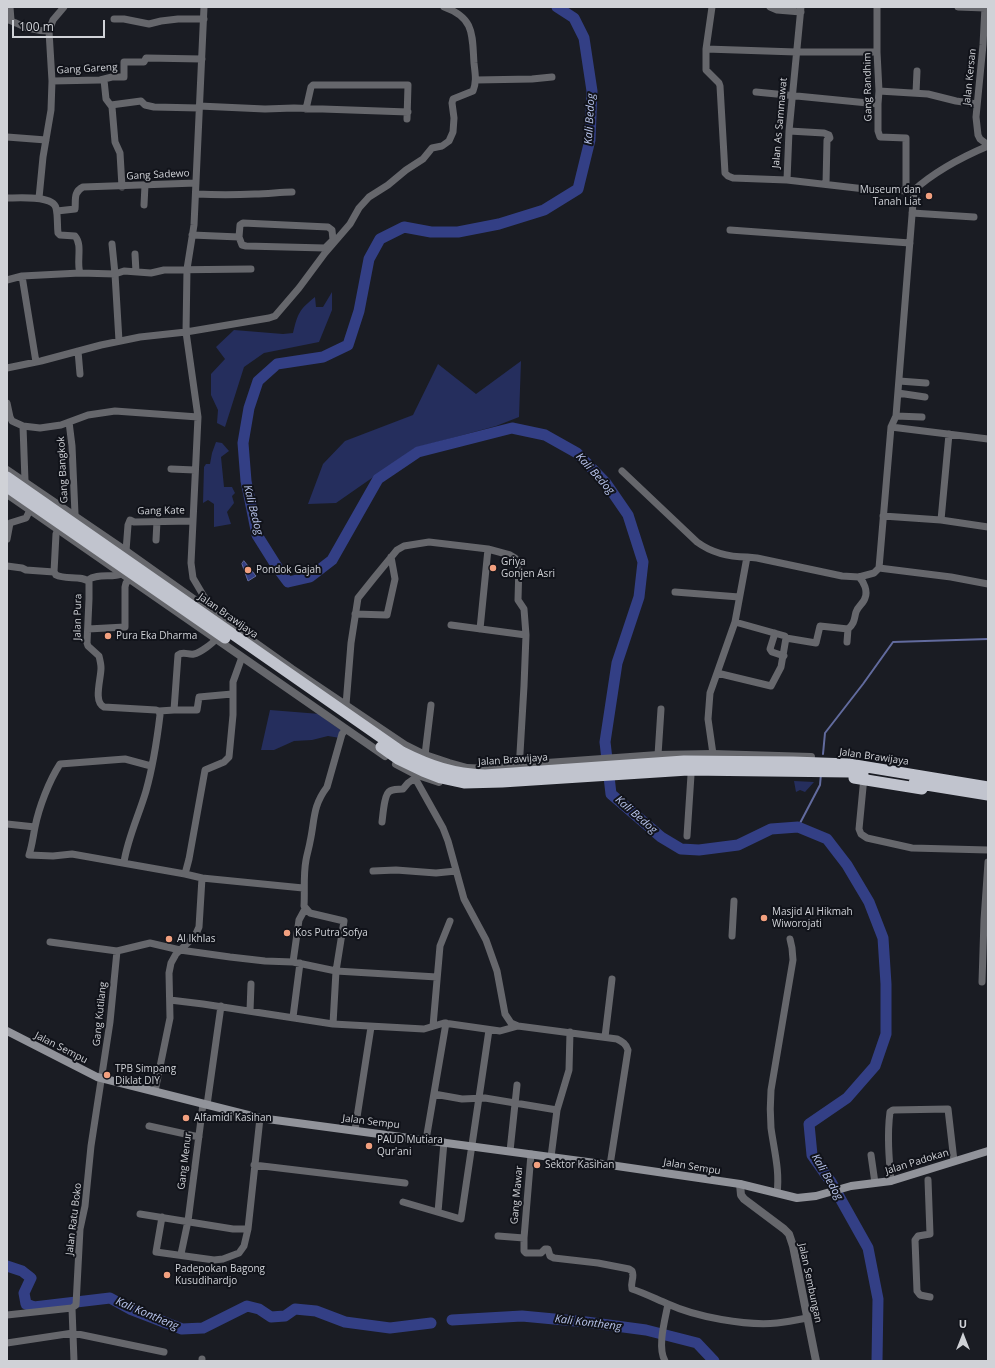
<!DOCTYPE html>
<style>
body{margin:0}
#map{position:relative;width:995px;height:1368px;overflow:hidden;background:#1a1c23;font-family:"Open Sans",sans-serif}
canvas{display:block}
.frame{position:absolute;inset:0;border:8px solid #d0d2d7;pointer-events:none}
.north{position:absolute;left:943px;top:1316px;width:40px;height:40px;-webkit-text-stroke:3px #11131a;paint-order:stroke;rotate:0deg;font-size:11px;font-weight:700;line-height:16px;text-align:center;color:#d0d2d7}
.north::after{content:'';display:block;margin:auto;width:14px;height:18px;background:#d0d2d7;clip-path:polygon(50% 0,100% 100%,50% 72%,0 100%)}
.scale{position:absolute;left:12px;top:20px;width:93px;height:18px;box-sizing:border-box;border:2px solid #d0d2d7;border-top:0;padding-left:5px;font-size:12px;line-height:14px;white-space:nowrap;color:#d0d2d7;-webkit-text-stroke:3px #11131a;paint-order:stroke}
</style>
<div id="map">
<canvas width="995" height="1368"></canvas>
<div class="frame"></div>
<div class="north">U</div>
<div class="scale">100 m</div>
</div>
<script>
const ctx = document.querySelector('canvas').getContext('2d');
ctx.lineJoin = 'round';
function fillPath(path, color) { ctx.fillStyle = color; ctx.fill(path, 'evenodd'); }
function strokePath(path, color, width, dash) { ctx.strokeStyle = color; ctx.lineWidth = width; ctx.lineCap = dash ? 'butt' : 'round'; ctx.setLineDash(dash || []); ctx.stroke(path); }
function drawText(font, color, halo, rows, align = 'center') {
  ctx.font = font + ' "Open Sans",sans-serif'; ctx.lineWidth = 4; ctx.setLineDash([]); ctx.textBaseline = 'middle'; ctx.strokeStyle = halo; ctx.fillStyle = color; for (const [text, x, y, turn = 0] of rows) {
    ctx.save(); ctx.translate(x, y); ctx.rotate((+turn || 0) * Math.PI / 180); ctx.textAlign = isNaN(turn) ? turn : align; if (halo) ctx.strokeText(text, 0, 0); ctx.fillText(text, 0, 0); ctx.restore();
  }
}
fillPath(new Path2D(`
 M 332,292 L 332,310 L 319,342 L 264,353 L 244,367 L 225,427 L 217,423 L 218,410 L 211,395 L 211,374 L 225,359 L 216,347 L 234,330 L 283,334 L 293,333 C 298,313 299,310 315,297 L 316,307 L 323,307 Z
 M 521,361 L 519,417 L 496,426 L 415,448 L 336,503 L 308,504 L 323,464 L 345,441 L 413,415 L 438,364 L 476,394 Z
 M 216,442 L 222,443 L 229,451 L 221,457 L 224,487 L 232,487 L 235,493 L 232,496 L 234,503 L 227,512 L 231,524 L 214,527 L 214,504 L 208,500 L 203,503 L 204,467 L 206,464 L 210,464 L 212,453 Z
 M 270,710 L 320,714 L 329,722 L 341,730 L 340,738 L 328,736 L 312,740 L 294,741 L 274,750 L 261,750 Z
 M 794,781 L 814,782 L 805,792 L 800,790 L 796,792 Z`), '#252e5d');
const water = new Path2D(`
 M 244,561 L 256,576 L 248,581 L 242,564 Z`);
fillPath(water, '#333f85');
strokePath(water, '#626b9e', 1);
strokePath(new Path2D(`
 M 823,754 L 825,733 L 863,684 L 893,642 L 988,639
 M 798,827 L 820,785 L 821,774`), '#626b9e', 2);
strokePath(new Path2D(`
 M 557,7 L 574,18 L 584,38 L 592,91 L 590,140 L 578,189 L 544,210 L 499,224 L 458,232 L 431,232 L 404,227 L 380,239 L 369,259 L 359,311 L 348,345 L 323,357 L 277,364 L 258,381 L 249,408 L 243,443 L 246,481 L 257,535 L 279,570 L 288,582 L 310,577 L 332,560 L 378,479 L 418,452 L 512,428 L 545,435 L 577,453 L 606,483 L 628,515 L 643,562 L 639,597 L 617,663 L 605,742 L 611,794 L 661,837 L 681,849 L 699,850 L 738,845 L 771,829 L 798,827 L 827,839 L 847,865 L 869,902 L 883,938 L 886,984 L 886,1034 L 875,1066 L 847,1098 L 809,1124 L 812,1155 L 831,1182 L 868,1248 L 878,1299 L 877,1361
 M 7,1266 L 22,1271 L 31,1278 L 24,1293 L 26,1304 L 34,1307 L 110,1298 L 130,1309 L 182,1329 L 203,1328 L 247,1306 L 259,1309 L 271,1317 L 285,1316 L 295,1309 L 316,1311 L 345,1322 L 390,1328 L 431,1323
 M 452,1320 L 522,1316 L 586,1322 L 646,1330 L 697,1343 L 714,1361`), '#333f85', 11);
strokePath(new Path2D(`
 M 10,7 L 11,20
 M 204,7 L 194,225 L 187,269 L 186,332 L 198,417 L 191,563 L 193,578 L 206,600 L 205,606
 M 712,7 L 706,49 L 706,70 L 719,83 L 720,86 L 725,173 L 728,176 L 733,178 L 787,180
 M 770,7 L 777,10 L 801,12
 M 801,7 L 789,131 L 787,180 L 865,189 L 910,191 L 913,191 C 934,172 962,157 988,146
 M 877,7 L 877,52 L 879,91 L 878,104 L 878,131 L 880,137 L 906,138 L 906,191
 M 958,7 L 985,8
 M 985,7 L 983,45 L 976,117 L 978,135 L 980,139 L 988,145
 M 114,19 L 124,19 L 149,24 L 161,21 L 178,19 L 204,19
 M 7,20 C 12,20 12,22 16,23 C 25,28 38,31 49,31
 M 706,49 L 796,52 L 877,52
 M 104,80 L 106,99 L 112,107 L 115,142 L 120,153 L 122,187
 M 476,80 L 532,79 L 552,77
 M 52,81 L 100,80 L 112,77 L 124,77 L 124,62 L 144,62 L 146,58 L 202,59
 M 879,91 L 928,94 L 956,101 L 977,104
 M 756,92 L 878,104
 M 916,93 L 917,71
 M 111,105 L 141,101 L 145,105 L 154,107 L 199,108
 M 199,106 L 265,109 L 294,108 L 408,112
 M 306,109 L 311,87 L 313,85 L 408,85 L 407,119
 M 789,131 L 824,133 L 829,135 L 830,138 L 827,140 L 826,184
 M 7,137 L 46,140
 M 196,194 C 216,195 235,195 255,194 C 268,194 280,192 292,192
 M 7,198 C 18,198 53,195 56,208 C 58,216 57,225 58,233 L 60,235 L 75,236 C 83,245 76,262 80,273 L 115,274 L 119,341
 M 39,198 L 43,157 L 51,110 L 52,81 L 49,31 L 53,20 L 64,7
 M 144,205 L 145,185
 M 57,211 L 75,209 C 76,200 73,192 83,187 L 196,183
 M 912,213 L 974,217
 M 243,223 L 328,227 L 332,230 L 333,240 L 325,248 L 246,246 L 242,245 L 239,237 L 240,225 Z
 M 730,230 L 910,243
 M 192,235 L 239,237
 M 112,244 L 115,274 L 124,271 L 151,273 L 164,270 L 251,269
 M 135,254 L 136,272
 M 22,276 L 36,362
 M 7,280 L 22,276 L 80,273
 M 78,351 L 80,374
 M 7,368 L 41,361 L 101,345 L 140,337 L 186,332 L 269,318 L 275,316 L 299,288 L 325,253 L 350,224 L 359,208 L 369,197 L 388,185 L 406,170 L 423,159 L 432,148 L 442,146 L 449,141 L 453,132 L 454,118 L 452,103 L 453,99 L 473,91 C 477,81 475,73 474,63 C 472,35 475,18 444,7
 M 899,381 L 926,383
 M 898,393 L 925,397
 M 7,403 L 10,417 L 12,421 L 23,426 L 40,428 L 61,425 L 88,415 L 115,411 L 198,417
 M 896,416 L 922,417
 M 69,422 L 72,446 L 75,514 L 74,516
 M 23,426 L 25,481
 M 891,427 L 988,439
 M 171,469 L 195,470
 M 622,471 L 697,542 C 712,553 730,557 747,557
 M 883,516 L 941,520 L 988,527
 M 941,520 L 949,434
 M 58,529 L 56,534 L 54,572 L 56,575 C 65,580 83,575 89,582 L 89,599 L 87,643 L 88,646 L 99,656 C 100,660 101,664 101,668 C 101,679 93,702 104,707 L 156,710 L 159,711 L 160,715 C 157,740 153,766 146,791 C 139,815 128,837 124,862
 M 7,539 L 10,523 L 26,518 L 30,510
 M 156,540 L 157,521
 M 126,551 L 128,525 L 130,520 L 134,522 L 193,521
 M 7,566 L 22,568 L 26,570 L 54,572
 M 879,568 L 951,577 L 988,584
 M 88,580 C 97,573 112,578 122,574
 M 675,592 L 739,597
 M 355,614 L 387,615 L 395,579 L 391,557
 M 735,622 L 785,636 L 786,638 L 816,643 L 820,626 L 848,629 C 855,623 854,619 856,612 C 858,606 864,603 865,598 C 868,591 864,582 859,577
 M 451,625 L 526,635
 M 88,629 L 125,627 L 125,587 L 126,583 L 130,579
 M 480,629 L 488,549
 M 775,633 L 770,649 L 772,652 L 784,656
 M 847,642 L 848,629
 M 717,673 L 771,686 L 781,667 L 786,638
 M 346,705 L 351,643 L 358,598 L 374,578 L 397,550 L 404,546 L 429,542 L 488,549 L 510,555 L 515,558 L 519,564 L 518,600 L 524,609 L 526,635 L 524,686 L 519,770
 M 174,710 L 178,655 C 183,651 188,655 194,654 C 200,653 213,643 216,639
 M 159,711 L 174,710 L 197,710 L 199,697 L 232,694
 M 346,729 L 342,734 L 327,787 C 312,807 315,820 310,842 C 309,848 307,854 306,860 C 303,876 305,891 304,906 L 310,913 L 344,921 L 336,971 L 333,1024 L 424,1029 L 444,1023 L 500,1031 L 518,1026
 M 713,754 L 708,719 L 710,693 L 735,622 L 747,557 L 757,558 L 842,576 L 859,577 L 874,573 L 879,568 L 891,427 L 896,416 L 914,190
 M 425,755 L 431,705
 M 658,755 L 661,709
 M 151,766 L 125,759 L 60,764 C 49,781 39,807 35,827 C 33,837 32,846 29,855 L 53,856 L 72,854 L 185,874 L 202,878 L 199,927 L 195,936 L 176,954 L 171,963 L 169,973 L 170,1018 L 155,1091
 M 415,774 L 415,778 L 443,828 L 448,841 L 464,899 L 486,940 L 497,971 L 505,1014 L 511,1023 L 518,1026 L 617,1039 C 623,1042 626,1044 628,1050 L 610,1165
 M 864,777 L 859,829 L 861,834 L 867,838 L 912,848 L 988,850
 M 382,822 C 383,815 384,794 390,791 C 394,789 399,789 403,789 L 408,783 L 415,778
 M 7,824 L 35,827
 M 687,836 L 691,775
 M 373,871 L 396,870 L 436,873 L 456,871
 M 185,874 L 189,859 L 205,770 L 224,762 L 229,757 L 233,715 L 233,682 L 242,657
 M 202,878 L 303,888
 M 305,909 L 299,920 L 293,962 L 336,971 L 437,977
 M 732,936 L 734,901
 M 50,942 L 117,951 L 150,943 L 180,950 L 230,957 L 265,961 L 293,962
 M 982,982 L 984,920 L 988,862
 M 170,1000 L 203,1004 L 333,1024
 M 250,1011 L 251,984
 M 293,1017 L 300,963
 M 433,1026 L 440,946 L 450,921
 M 605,1037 L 612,979
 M 434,1094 L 462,1099 L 485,1098 L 557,1110
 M 207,1105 L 221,1006
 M 149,1126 L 199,1137
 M 355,1130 L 371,1027
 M 426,1140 L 446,1023
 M 510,1151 L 517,1085
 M 531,1154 L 524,1238 L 524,1251 L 526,1253 L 541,1253 L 545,1249 L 548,1249 L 550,1256 L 554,1258 L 598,1263 L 629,1269 L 632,1271 C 635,1278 630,1282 632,1289 C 644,1293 656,1299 668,1304 C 696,1317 746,1326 777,1323 C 787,1322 797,1320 807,1318
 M 871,1155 L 875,1183
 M 551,1157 L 557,1110 L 569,1070 L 570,1032
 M 254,1165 L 405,1183
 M 928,1180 L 930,1234 L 918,1236 L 915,1240 L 917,1291 L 920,1295 L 930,1297
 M 891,1181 C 889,1158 887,1135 890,1112 L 893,1110 L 948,1109 L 954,1161
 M 777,1193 C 780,1171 774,1150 771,1128 C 770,1115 770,1103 771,1090 L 793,960 L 792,948 L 790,939
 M 403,1202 L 461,1219 L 489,1030
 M 438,1212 L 444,1142
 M 140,1214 L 233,1229 L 248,1229
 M 162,1217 L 156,1252 L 214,1260 L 223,1259 L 239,1253 L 244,1246 L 248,1229 L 260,1118
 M 498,1236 L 524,1238
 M 181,1254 L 188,1221 L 203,1104
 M 7,1315 L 72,1308
 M 7,1343 L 73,1333 L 164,1352
 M 202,1359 L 202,1361
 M 74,1361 L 72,1308 L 76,1305 L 80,1229 L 85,1206 L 91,1146 L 110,1022 L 117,951
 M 665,1361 C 657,1347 665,1320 668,1304`), '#66676c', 7);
strokePath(new Path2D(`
 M 7,470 L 126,551 L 292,669 L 405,745 L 425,755 L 449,763 L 467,768 L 489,769 L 519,765 L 658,755 L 713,754 L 811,757
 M 7,494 L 385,756
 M 396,764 L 415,774 L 439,782
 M 740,1184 L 741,1195 L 744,1199 L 784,1229 L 789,1234 L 793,1246 L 816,1361`), '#66676c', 8);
strokePath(new Path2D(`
 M 7,1031 L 97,1077 L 260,1118 L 610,1165 L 740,1184 L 797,1198 L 816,1196 L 851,1186 L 891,1181 L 988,1151`), '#91939a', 8);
strokePath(new Path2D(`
 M 7,477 L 402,752 C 430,766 453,774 485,775 L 684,761 L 793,762 L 849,764 L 988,787
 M 7,487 L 225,638
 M 381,747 L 398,759 L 423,771 L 441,778 L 464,783 L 502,782 L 688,770 L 850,772 L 863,774
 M 854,778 L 922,789
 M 914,783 L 988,795`), '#c1c4ce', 11);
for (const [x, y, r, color] of [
 [929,196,4,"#f2a07f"],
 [493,568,4,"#f2a07f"],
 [248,570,4,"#f2a07f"],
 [108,636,4,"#f2a07f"],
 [764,918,4,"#f2a07f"],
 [287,933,4,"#f2a07f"],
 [169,939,4,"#f2a07f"],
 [107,1075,4,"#f2a07f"],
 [186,1118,4,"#f2a07f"],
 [369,1146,4,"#f2a07f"],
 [537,1165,4,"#f2a07f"],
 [167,1275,4,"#f2a07f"]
]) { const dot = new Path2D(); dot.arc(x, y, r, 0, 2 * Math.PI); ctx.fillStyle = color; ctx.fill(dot); strokePath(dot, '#11131a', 1.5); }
drawText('10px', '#d0d2d7', '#11131a', [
 ["Gang Gareng",87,69,-3],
 ["Jalan Kersan",970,77,-84],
 ["Gang Randhim",868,87,-91],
 ["Jalan As Sammawat",780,123,-85],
 ["Gang Sadewo",158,175,-3],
 ["Gang Bangkok",63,470,-93],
 ["Gang Kate",161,511,-1],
 ["Jalan Brawijaya",228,616,35],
 ["Jalan Pura",78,617,-89],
 ["Jalan Brawijaya",874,757,8],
 ["Jalan Brawijaya",513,760,-4],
 ["Gang Kutilang",100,1014,-84],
 ["Jalan Sempu",61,1048,27],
 ["Jalan Sempu",371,1122,7],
 ["Gang Menur",185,1161,-83],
 ["Jalan Padokan",917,1162,-17],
 ["Jalan Sempu",692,1167,9],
 ["Gang Mawar",517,1195,-85],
 ["Jalan Ratu Boko",74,1219,-83],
 ["Jalan Sembungan",810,1283,78]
]);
drawText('10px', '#d0d2d7', '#11131a', [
 ["Museum dan",921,190,"right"],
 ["Tanah Liat",921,202,"right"],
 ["Griya",501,562],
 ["Gonjen Asri",501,574],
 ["Pondok Gajah",256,570],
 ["Pura Eka Dharma",116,636],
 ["Masjid Al Hikmah",772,912],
 ["Wiworojati",772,924],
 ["Kos Putra Sofya",295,933],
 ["Al Ikhlas",177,939],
 ["TPB Simpang",115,1069],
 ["Diklat DIY",115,1081],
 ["Alfamidi Kasihan",194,1118],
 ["PAUD Mutiara",377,1140],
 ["Qur'ani",377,1152],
 ["Sektor Kasihan",545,1165],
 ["Padepokan Bagong",175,1269],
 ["Kusudihardjo",175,1281]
], 'left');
drawText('italic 11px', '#b9c5ed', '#11131a', [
 ["Kali Bedog",590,119,-87],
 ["Kali Bedog",595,474,48],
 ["Kali Bedog",253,510,76],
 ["Kali Bedog",636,815,41],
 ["Kali Bedog",827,1177,60],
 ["Kali Kontheng",147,1314,23],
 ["Kali Kontheng",588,1323,7]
]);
</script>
